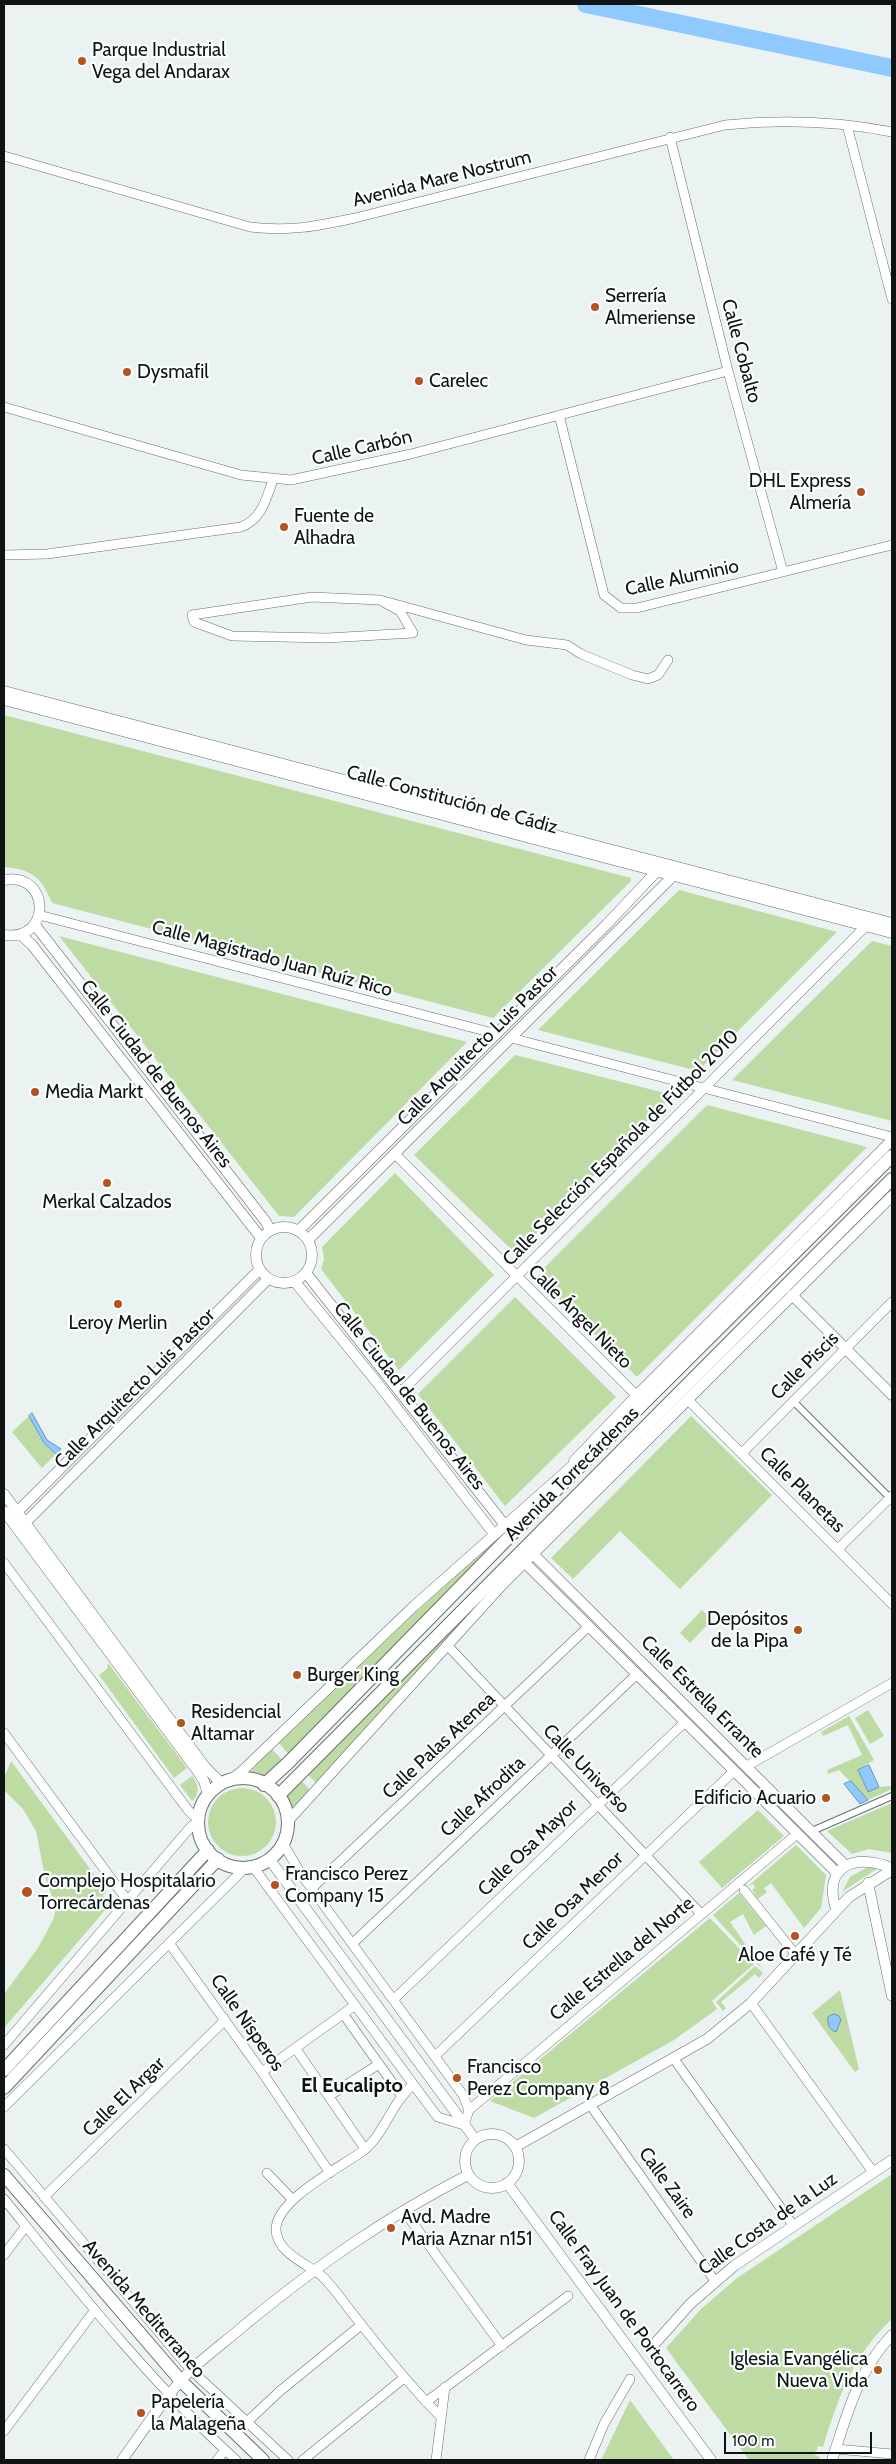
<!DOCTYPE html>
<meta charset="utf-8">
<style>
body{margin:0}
#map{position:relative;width:896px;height:2464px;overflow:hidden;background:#ebf2f2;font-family:Cabin,sans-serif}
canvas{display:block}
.frame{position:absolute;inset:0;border:5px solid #111414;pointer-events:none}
.scale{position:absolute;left:724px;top:2432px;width:148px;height:22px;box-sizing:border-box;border:2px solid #111414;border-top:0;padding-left:6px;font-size:15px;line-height:18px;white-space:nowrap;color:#111414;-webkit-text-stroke:4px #fafffe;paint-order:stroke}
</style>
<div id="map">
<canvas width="896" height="2464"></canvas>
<div class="frame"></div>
<div class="scale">100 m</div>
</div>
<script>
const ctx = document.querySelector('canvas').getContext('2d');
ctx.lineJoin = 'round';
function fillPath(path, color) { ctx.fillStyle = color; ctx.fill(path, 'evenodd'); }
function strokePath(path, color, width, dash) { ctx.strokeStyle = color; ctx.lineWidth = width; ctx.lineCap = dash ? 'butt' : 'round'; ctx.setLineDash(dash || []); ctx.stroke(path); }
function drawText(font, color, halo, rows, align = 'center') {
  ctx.font = font + ' Cabin,sans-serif'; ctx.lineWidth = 4.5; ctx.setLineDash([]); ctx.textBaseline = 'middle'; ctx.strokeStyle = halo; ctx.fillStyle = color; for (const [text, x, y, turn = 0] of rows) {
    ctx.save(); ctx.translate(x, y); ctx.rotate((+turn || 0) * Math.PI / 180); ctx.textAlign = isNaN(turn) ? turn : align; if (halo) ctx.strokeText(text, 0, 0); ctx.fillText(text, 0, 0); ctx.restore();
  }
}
fillPath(new Path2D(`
 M 4,715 L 631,878 L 631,881 L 493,1018 L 52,903 C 41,876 32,870 4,867 Z
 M 679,890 L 837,932 L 698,1071 L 538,1030 Z
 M 59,936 L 467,1042 L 294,1217 L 279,1216 Z
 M 872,941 L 892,946 L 892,1121 L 732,1080 Z
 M 515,1055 L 673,1095 L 516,1254 L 414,1155 Z
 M 707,1105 L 867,1147 L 637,1377 L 538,1277 L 543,1269 Z
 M 395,1173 L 494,1275 L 399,1370 L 321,1269 L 324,1259 L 322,1247 Z
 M 892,1187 L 499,1582 L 316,1783 L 307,1774 Z
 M 515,1297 L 616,1397 L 505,1506 L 418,1394 Z
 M 29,1416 L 43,1443 L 56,1454 L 42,1468 L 12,1432 Z
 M 691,1416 L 772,1495 L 680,1589 L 620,1531 L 573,1579 L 551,1558 Z
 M 533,1506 L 289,1755 L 279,1743 L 450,1580 Z
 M 702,1610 L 712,1620 L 690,1643 L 680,1633 Z
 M 108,1663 L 187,1768 L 174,1778 L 99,1675 L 107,1669 Z
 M 868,1710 L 884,1736 L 870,1744 L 855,1718 Z
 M 849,1716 L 874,1760 L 858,1770 L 867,1791 L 879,1787 L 892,1786 L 892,1789 L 868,1800 L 839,1770 L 828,1774 L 827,1770 L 862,1755 L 848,1725 L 823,1736 L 821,1732 Z
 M 272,1749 L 283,1761 L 266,1776 L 250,1772 Z
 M 11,1761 L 107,1892 L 103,1895 L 109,1903 L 113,1901 L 4,2028 L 4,1994 L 38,1948 L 54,1918 L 56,1907 L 45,1877 L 36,1831 L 23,1809 L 4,1790 L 4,1778 Z
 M 192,1776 C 198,1783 201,1794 192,1801 L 180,1785 Z
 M 301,1780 L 310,1790 L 293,1809 L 287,1796 Z
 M208 1822a34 34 0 1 1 68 0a34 34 0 1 1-68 0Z
 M 892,1803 L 892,1853 L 869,1849 L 852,1854 L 827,1831 Z
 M 758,1810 L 784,1836 L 722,1888 L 699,1862 Z
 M 796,1845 L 826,1875 L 821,1908 L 804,1928 L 771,1883 L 764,1888 L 767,1892 L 758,1899 L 752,1890 L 755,1887 L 753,1884 L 748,1886 Z
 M 866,1868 L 878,1868 L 842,1892 L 850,1877 Z
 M 739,1893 L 766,1926 L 754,1935 L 743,1914 L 730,1922 L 764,1971 L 713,1915 Z
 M 710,1918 L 754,1964 L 712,2001 L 717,2009 L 674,2040 L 534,2118 L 490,2101 Z
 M 755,1966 L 763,1973 L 759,1978 L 755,1974 L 721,2002 L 726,2008 L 723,2011 L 716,2002 Z
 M 840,1990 L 859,2069 L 855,2072 L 812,2013 Z
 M 892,2174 L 892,2319 C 852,2356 839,2396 823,2447 L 818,2446 L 815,2455 L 820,2457 L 819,2460 L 749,2460 L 666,2348 L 701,2309 L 737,2278 Z
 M 630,2400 L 674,2460 L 601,2460 Z`), '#bddba3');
const water = new Path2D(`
 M 32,1413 L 47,1440 L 61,1449 L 56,1454 L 44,1443 L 29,1416 Z
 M 869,1765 L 879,1787 L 868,1792 L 858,1770 Z
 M 851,1781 L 868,1800 L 860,1804 L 844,1784 Z
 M 834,2014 L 839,2016 L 841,2020 L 836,2032 C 829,2030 827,2023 828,2017 Z`);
fillPath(water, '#8fc9fd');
strokePath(water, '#6993b7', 1);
strokePath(new Path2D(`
 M 586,4 L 892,68`), '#8fc9fd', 18);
const pedestrian = new Path2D(`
 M 793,1401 L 890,1498
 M 812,1831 L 892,1796`);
const minor = new Path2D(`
 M 847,125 L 892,299
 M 670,137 L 728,371 L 783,572
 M 4,156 L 250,227 C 289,232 318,226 355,218 L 725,125 C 781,119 837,121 892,132
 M 4,407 L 241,475 L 291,480 L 411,454 L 728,371
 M 559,415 L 604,595 L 621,608 L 637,608 L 892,545
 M 4,555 L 47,554 L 241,527 C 262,519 266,499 273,480
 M 380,600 L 400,611 L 413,633 L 327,638 L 232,636 L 194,622 L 192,615 L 312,597 L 380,600 L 526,640 L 567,645 L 581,654 L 632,675 L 648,679 L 658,675 L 668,660
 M 39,915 L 497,1034
 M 511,1038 L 892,1137
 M 395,1154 L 636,1395
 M 400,1393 L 866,926
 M 688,1400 L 892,1604
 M 742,1453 L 892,1302
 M 838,1549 L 892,1496
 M 4,1563 L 188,1810 L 198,1820
 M 447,1645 L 701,1914
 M 4,1733 L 127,1900
 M 747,1766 L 892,1683
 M 254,1868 L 433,2111 L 438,2117 L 464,2125 L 469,2110 L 463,2095 L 301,1874 L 284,1845
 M 312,1888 L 588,1627
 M 744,1890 L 796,1955
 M 169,1943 L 262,2072 L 330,2173
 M 353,1943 L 636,1675
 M 394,1999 L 685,1722
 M 751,2003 L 873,2172
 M 344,2015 L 401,2095
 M 4,2045 L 188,1830 L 193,1825 L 198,1825
 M 296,2049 L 365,2149
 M 435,2056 L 734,1771
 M 674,2059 L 793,2225
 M 262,2072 L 354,2006
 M 413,2085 C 391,2103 384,2135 363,2151 C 341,2167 275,2200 276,2230 C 277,2254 309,2264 323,2277 C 337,2291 348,2309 361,2324 C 386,2356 411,2387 440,2416
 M 329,2096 L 379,2064
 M 591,2106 L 715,2281
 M 4,2107 L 244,1869
 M 469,2110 L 797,1834
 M 4,2149 L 191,2370 L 288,2460
 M 267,2173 L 293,2200
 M 44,2197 L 222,2023 L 224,2018
 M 4,2199 C 77,2289 150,2382 236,2460
 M 404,2211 L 502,2346
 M 4,2255 L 26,2226
 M 426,2402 L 568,2296
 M 247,2422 L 280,2391 L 361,2325
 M 4,2431 L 95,2310
 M 836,2449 L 892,2454
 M 217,2460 L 225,2450
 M 303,2460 L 404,2378
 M 436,2460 L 445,2387
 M 589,2460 L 604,2424 L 630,2379`);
const tertiary = new Path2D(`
 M 4,691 L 892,923
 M 4,700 L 892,933
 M 4,880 C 50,871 53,942 4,935
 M 35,925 L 266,1222 L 270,1230
 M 21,935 L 32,945 L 261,1238
 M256 1255a28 28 0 1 1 56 0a28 28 0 1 1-56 0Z
 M 298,1231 L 607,924 L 657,871
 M 308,1240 L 673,876
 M 306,1273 L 504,1524
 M 295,1282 L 375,1380 L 494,1534
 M 792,1295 L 892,1395
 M 574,1461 L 640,1392 L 892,1140
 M 4,1494 L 205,1767 L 221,1783
 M 4,1511 L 196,1769 L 204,1781 L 208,1794
 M 17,1512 L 259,1270
 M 25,1523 L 268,1279
 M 533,1554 L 845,1865
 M 524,1562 L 837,1873
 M 229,1781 L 241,1772 L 414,1606 L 580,1459
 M 288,1821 L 502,1585 L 892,1196
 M 270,1860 L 475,2139
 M 868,1883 L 892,1996
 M 836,1909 C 822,1865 856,1853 892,1868
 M465 2161a27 27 0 1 1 54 0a27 27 0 1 1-54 0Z
 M 515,2147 L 707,2039 L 751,2003 L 849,1897 L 892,1870
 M 507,2183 L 711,2460
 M 651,2348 L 690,2304 L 734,2266 L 892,2160
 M 122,2460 C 143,2432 167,2393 191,2370 C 209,2353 229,2339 247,2323 C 318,2265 386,2217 468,2175
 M 832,2460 C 847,2415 858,2370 892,2335`);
const primary = new Path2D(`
 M198 1823a45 45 0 1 1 90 0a45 45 0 1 1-90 0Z
 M 264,1785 L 289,1762 L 515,1531 L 892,1156
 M 278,1796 L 892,1179
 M 4,2070 L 208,1850
 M 4,2088 L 218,1859
 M 4,2175 L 181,2381 L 263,2460`);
strokePath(pedestrian, '#69706f', 8);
strokePath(minor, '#69706f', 10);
strokePath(tertiary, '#69706f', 11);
strokePath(primary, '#69706f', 14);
strokePath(pedestrian, '#fff', 6);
strokePath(minor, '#fff', 9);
strokePath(tertiary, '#fff', 10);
strokePath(primary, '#fff', 12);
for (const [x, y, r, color] of [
 [82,61,5,"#b6521e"],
 [595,307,5,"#b6521e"],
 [127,372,5,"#b6521e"],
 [419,381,5,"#b6521e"],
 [861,492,5,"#b6521e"],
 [284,527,5,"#b6521e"],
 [35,1092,5,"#b6521e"],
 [107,1183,5,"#b6521e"],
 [118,1304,5,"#b6521e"],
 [798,1630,5,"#b6521e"],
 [297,1675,5,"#b6521e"],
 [181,1723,5,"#b6521e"],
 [826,1798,5,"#b6521e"],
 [275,1885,5,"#b6521e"],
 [27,1892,6,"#b6521e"],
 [795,1936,5,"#b6521e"],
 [457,2078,5,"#b6521e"],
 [391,2228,5,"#b6521e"],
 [878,2370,5,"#b6521e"],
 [141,2413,5,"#b6521e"]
]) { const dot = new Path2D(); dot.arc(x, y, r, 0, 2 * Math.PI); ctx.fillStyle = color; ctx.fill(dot); strokePath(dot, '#fafffe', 2); }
drawText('19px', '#111414', '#fafffe', [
 ["Parque Industrial",92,50],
 ["Vega del Andarax",92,72],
 ["Serrería",605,296],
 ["Almeriense",605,318],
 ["Dysmafil",137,372],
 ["Carelec",429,381],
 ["DHL Express",851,481,"right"],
 ["Almería",851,503,"right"],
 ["Fuente de",294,516],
 ["Alhadra",294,538],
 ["Media Markt",45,1092],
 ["Merkal Calzados",107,1202,"center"],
 ["Leroy Merlin",118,1323,"center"],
 ["Depósitos",788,1619,"right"],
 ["de la Pipa",788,1641,"right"],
 ["Burger King",307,1675],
 ["Residencial",191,1712],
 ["Altamar",191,1734],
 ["Edificio Acuario",816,1798,"right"],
 ["Francisco Perez",285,1874],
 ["Company 15",285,1896],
 ["Complejo Hospitalario",38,1881],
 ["Torrecárdenas",38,1903],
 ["Aloe Café y Té",795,1955,"center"],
 ["Francisco",467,2067],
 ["Perez Company 8",467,2089],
 ["Avd. Madre",401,2217],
 ["Maria Aznar n151",401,2239],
 ["Iglesia Evangélica",868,2359,"right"],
 ["Nueva Vida",868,2381,"right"],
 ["Papelería",151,2402],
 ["la Malageña",151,2424]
], 'left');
drawText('19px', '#111414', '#fafffe', [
 ["Avenida Mare Nostrum",442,179,-14],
 ["Calle Cobalto",741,351,75],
 ["Calle Carbón",362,448,-13],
 ["Calle Aluminio",682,578,-12],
 ["Calle Constitución de Cádiz",452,800,15],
 ["Calle Magistrado Juan Ruíz Rico",272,959,15],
 ["Calle Arquitecto Luis Pastor",478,1046,-45],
 ["Calle Ciudad de Buenos Aires",156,1074,52],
 ["Calle Selección Española de Fútbol 2010",621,1148,-45],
 ["Calle Ángel Nieto",580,1317,45],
 ["Calle Piscis",805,1366,-45],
 ["Calle Arquitecto Luis Pastor",135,1389,-45],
 ["Calle Ciudad de Buenos Aires",409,1396,52],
 ["Avenida Torrecárdenas",572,1474,-45],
 ["Calle Planetas",802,1490,45],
 ["Calle Estrella Errante",702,1697,45],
 ["Calle Palas Atenea",439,1746,-43],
 ["Calle Universo",586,1769,46],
 ["Calle Afrodita",483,1797,-43],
 ["Calle Osa Mayor",528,1848,-44],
 ["Calle Osa Menor",573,1901,-44],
 ["Calle Estrella del Norte",622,1959,-40],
 ["Calle Nísperos",247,2023,55],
 ["Calle El Argar",124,2097,-44],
 ["Calle Zaire",667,2183,54],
 ["Calle Costa de la Luz",768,2224,-35],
 ["Avenida Mediterraneo",144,2309,49],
 ["Calle Fray Juan de Portocarrero",624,2311,54]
]);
drawText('bold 20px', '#111414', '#fafffe', [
 ["El Eucalipto",352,2086]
]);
</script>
